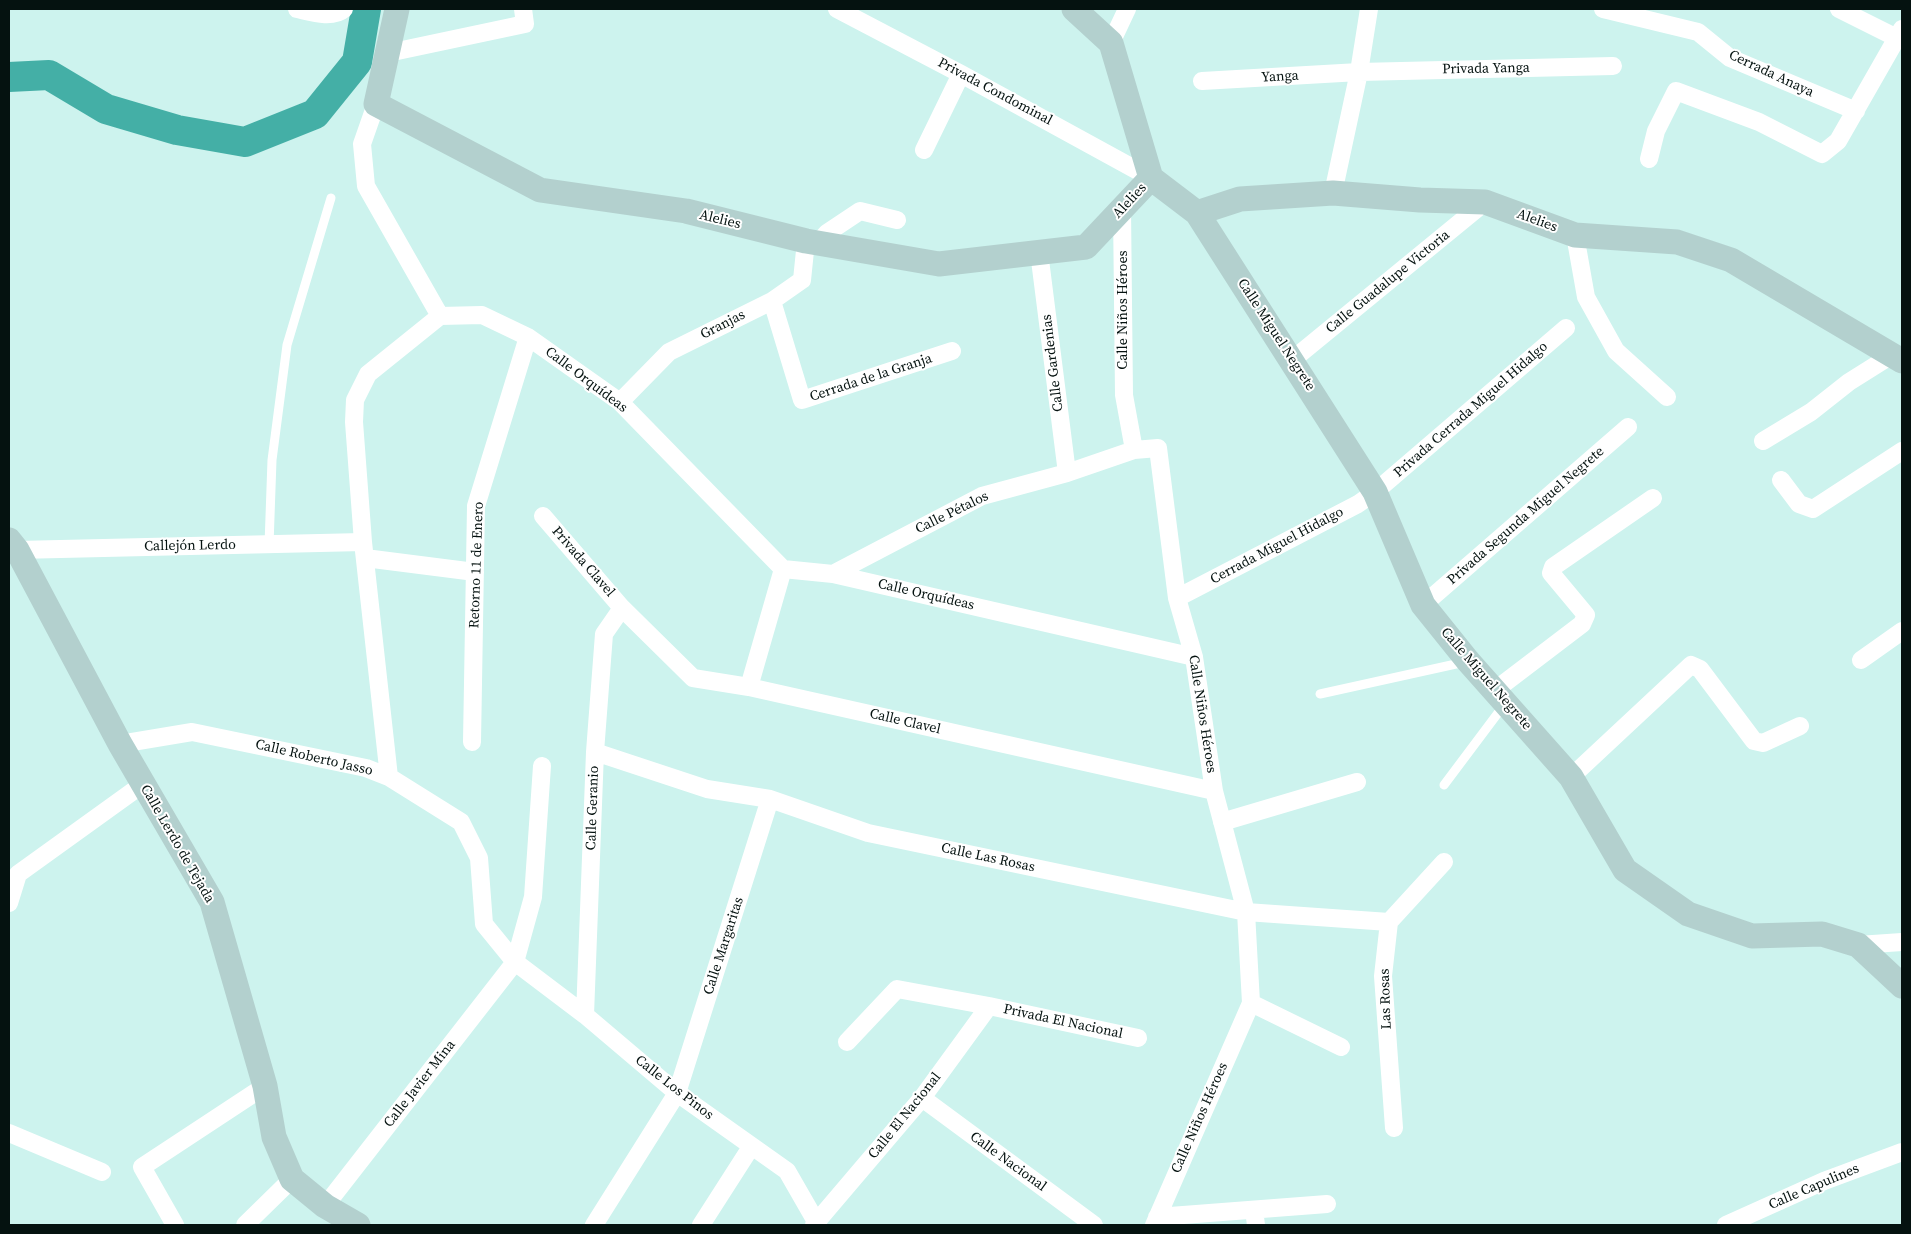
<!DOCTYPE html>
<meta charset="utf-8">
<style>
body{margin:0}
#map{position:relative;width:1911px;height:1234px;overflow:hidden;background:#cdf3ee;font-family:"Source Serif 4",serif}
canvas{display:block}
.frame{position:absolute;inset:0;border:10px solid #051210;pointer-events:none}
</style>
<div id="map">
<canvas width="1911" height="1234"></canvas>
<div class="frame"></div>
</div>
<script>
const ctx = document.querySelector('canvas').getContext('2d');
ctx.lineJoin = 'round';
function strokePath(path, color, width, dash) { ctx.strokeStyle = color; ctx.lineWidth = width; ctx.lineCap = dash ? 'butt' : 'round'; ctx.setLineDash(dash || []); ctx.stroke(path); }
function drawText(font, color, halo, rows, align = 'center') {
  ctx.font = font + ' "Source Serif 4",serif'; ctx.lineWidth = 4; ctx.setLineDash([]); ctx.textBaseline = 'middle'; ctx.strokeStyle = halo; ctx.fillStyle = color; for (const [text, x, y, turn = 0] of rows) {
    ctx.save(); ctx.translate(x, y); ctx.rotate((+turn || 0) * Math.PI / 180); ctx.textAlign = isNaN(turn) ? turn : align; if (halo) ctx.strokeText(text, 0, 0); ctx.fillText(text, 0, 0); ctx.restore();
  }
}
strokePath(new Path2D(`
 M 9,77 L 49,75 L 106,109 L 177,130 L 245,142 L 315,114 L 357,62 L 366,9`), '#44afa6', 30);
strokePath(new Path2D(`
 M 269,545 L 272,460 L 287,345 L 331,198
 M 1320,694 L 1465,662
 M 1444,785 L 1504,705`), '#fff', 9);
strokePath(new Path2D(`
 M 297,9 C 311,12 332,19 344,9
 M 837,9 L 961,74 L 1151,178
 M 1603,9 L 1698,32 L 1730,58 L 1856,111
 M 1839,9 L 1897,38
 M 1111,43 L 1127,9
 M 388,53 L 525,24 L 523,9
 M 1202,81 L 1359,72 L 1613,66
 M 376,104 L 362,144 L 366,186 L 440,316
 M 924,150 L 961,74
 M 1649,159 L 1656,131 L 1676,91 L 1759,122 L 1822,154 L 1838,141 L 1902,29
 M 1333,193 L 1359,72 L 1369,9
 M 1122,208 L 1124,395 L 1134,450
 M 1575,235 L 1586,297 L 1616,351 L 1667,397
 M 818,243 L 827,233 L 860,211 L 897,220
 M 1039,252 L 1067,473
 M 772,301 L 802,400 L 952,351
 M 1291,361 L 1485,202
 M 620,402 L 669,352 L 772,301 L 802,280 L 806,241
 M 1763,441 L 1811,412 L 1849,382 L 1892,355
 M 1781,480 L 1799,504 L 1813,509 L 1902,451
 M 543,516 L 622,608 L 693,678 L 749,687 L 1214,791
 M 17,550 L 363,542
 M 365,558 L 475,572
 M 833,574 L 982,496 L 1067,473 L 1134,450 L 1158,448 L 1177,598 L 1194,657 L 1214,791 L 1246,912 L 1251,1003 L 1154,1225
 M 1177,598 L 1358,504 L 1375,492 L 1566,328
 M 1423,605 L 1628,427
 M 1861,660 L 1902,631
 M 749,687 L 783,569
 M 1494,691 L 1582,624 L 1586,615 L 1551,573 L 1553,567 L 1653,498
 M 472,742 L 476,506 L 528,337
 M 120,744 L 192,732 L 366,768 L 389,777 L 461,822 L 479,858 L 484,924 L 515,962 L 585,1015 L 677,1093 L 787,1171 L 818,1225
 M 595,752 L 707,789 L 770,799 L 868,833 L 1246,912 L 1389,922
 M 389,777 L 363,542 L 354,422 L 355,400 L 368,374 L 440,316 L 482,315 L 528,337 L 620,402 L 783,569 L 833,574 L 1194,657
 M 1571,777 L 1691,665 L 1700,669 L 1754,741 L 1763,743 L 1800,726
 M 1222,822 L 1357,782
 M 9,903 L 18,874 L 143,784
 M 1858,945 L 1902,942
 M 1251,1003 L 1341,1047
 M 585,1015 L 595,752 L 604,634 L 622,608
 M 847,1042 L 897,989 L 989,1006 L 1138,1038
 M 922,1098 L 1094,1225
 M 1394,1128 L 1383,976 L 1389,922 L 1444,862
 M 9,1133 L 102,1172
 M 325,1206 L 515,962 L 533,897 L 542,766
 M 1254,1210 L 1256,1225
 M 1157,1217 L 1327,1204
 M 175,1225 L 142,1167 L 265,1086
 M 245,1225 L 292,1179
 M 594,1225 L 677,1093 L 770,799
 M 701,1225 L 751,1147
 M 814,1225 L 922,1098 L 989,1006
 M 1726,1225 L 1824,1181 L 1902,1152`), '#fff', 18);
strokePath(new Path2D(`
 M 397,9 L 376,104 L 540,190 L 686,211 L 806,241 L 939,264 L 1086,247 L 1151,178
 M 1074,9 L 1111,43 L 1151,178
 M 1151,178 L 1197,213 L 1375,492 L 1423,605 L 1468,661 L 1571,777 L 1625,870 L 1688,914 L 1752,936 L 1822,934 L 1858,945 L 1902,986
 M 1197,213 L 1240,199 L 1333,193 L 1420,200 L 1485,202 L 1575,235 L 1677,242 L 1731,260 L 1902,361
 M 9,540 L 17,550 L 120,744 L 212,902 L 265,1086 L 274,1137 L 292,1179 L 325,1206 L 358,1225`), '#b3d0ce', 25);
drawText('14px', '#051210', '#fff', [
 ["Privada Yanga",1486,69,-1],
 ["Cerrada Anaya",1771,74,25],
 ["Yanga",1280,77,-3],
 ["Privada Condominal",995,92,28],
 ["Alelies",1130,201,-47],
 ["Alelies",720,220,14],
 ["Alelies",1537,221,20],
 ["Calle Guadalupe Victoria",1388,282,-39],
 ["Calle Niños Héroes",1123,310,-90],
 ["Granjas",723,325,-27],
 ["Calle Miguel Negrete",1276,335,57],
 ["Calle Gardenias",1053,363,-97],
 ["Cerrada de la Granja",871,378,-18],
 ["Calle Orquídeas",586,380,37],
 ["Privada Cerrada Miguel Hidalgo",1471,410,-41],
 ["Calle Pétalos",952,513,-26],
 ["Privada Segunda Miguel Negrete",1526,516,-41],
 ["Callejón Lerdo",190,546,-1],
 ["Cerrada Miguel Hidalgo",1277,546,-28],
 ["Privada Clavel",583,562,49],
 ["Retorno 11 de Enero",477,565,-88],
 ["Calle Orquídeas",926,595,13],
 ["Calle Miguel Negrete",1486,679,49],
 ["Calle Niños Héroes",1202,714,81],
 ["Calle Clavel",905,722,13],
 ["Calle Roberto Jasso",314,758,13],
 ["Calle Geranio",593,808,-88],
 ["Calle Lerdo de Tejada",177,844,60],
 ["Calle Las Rosas",988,858,12],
 ["Calle Margaritas",724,946,-72],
 ["Las Rosas",1386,999,-92],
 ["Privada El Nacional",1063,1022,12],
 ["Calle Javier Mina",420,1084,-52],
 ["Calle Los Pinos",674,1088,38],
 ["Calle El Nacional",905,1116,-51],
 ["Calle Niños Héroes",1200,1118,-66],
 ["Calle Nacional",1008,1162,36],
 ["Calle Capulines",1814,1187,-23]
]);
</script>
